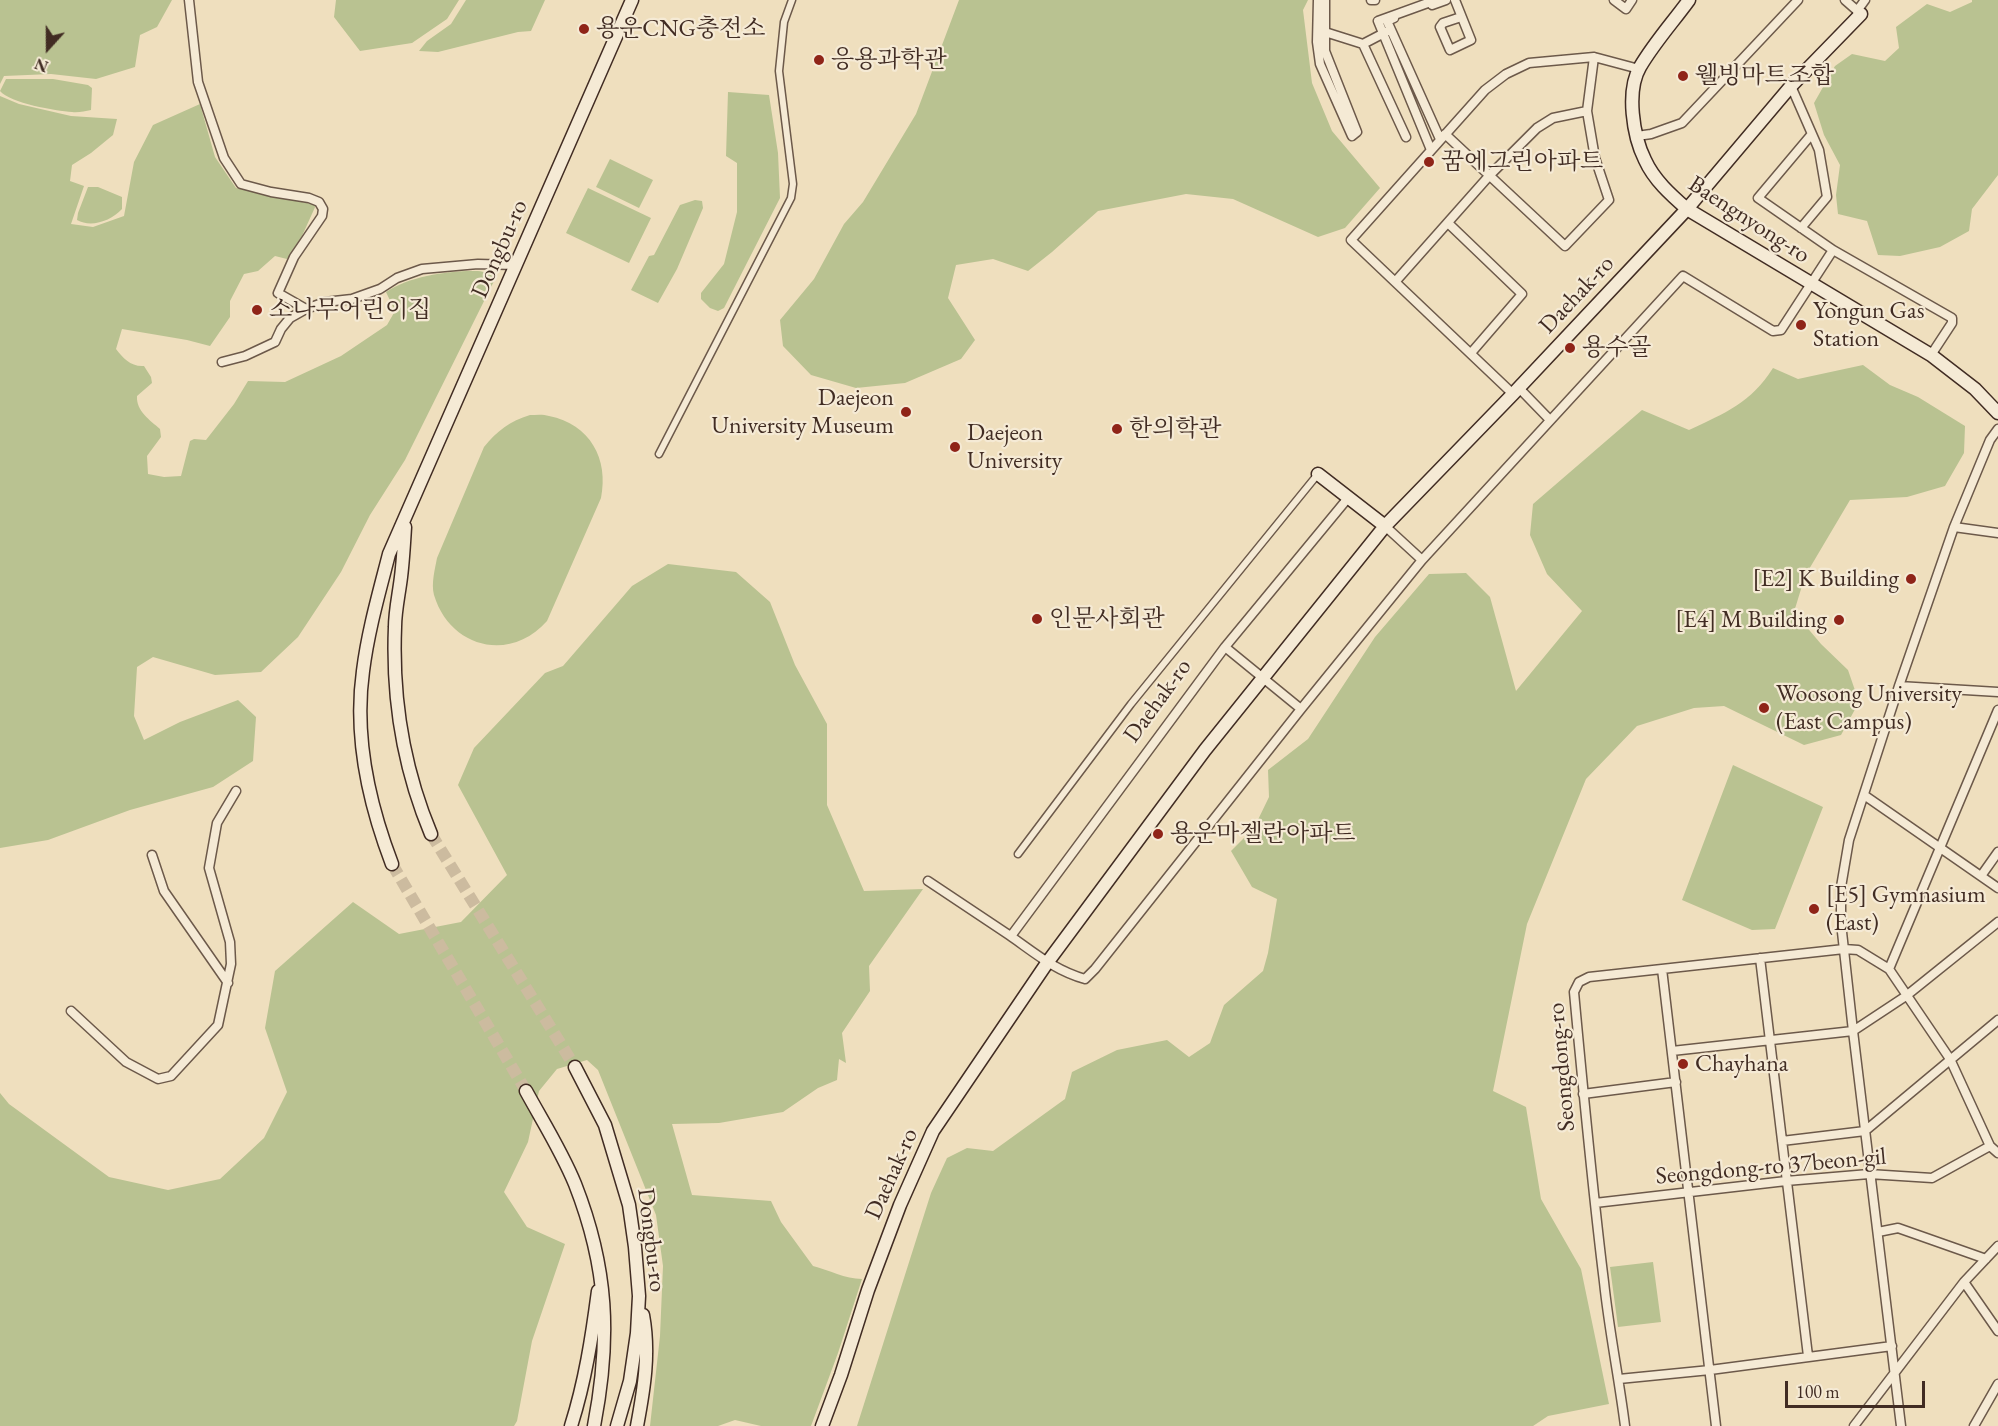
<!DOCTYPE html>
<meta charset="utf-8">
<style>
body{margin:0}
#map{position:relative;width:1998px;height:1426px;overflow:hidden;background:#efdfbe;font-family:"EB Garamond",serif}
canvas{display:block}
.north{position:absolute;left:18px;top:18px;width:60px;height:60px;-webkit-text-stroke:4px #f5ead5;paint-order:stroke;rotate:201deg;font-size:16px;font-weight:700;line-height:24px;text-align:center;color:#412c23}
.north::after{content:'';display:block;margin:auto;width:21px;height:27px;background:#412c23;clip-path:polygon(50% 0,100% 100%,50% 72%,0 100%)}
.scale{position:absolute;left:1785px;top:1381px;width:140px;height:27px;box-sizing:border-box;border:3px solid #412c23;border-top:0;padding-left:8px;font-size:18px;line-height:21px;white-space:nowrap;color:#412c23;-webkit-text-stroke:4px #f5ead5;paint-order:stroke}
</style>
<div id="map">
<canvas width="1998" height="1426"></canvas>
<div class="north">N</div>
<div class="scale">100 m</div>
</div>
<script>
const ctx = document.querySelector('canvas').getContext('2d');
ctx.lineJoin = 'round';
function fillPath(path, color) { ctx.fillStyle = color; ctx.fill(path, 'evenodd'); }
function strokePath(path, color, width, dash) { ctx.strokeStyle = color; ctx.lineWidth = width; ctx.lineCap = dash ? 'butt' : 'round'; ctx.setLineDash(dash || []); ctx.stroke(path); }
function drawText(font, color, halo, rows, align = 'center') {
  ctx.font = font + ' "EB Garamond","Noto Serif KR",serif'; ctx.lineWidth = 4.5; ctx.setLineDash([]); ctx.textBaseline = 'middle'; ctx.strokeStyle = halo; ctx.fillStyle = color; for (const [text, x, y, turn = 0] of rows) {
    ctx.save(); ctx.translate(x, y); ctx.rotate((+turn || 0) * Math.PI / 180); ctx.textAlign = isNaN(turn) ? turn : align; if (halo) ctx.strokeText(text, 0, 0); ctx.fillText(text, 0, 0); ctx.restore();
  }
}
fillPath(new Path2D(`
 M 0,0 L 172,0 L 157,27 L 140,35 L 135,67 L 96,79 L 51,74 L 4,76 L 0,84 Z
 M 336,0 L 459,0 L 447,19 L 412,43 L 360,51 L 334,17 Z
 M 466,0 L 545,0 L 531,31 L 518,32 L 438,52 L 419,51 L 427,41 L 451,24 Z
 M 959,0 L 1308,0 L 1303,10 L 1312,83 L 1332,131 L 1380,188 L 1345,228 L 1318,237 L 1233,199 L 1186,194 L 1098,211 L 1052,252 L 1028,271 L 993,259 L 956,265 L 948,298 L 975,340 L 961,359 L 905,383 L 856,388 L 811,375 L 783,346 L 780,320 L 814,279 L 844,224 L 863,202 L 916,114 Z
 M 1972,0 L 1998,0 L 1998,175 L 1972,209 L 1969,231 L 1940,247 L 1900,256 L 1878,255 L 1867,221 L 1838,214 L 1836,195 L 1840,165 L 1824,135 L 1814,103 L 1835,66 L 1852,54 L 1885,61 L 1899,48 L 1896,27 L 1927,4 L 1950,12 L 1972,2 Z
 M 6,79 L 53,79 L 88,85 L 92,88 L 91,110 C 85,111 78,113 72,112 C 56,111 10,103 0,91 Z
 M 728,92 L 769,95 L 778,153 L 780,198 L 724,308 L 718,311 L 710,308 L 701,299 L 701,293 L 724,264 L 737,212 L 737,163 L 726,156 Z
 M 0,96 L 19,104 L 71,116 L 117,119 L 113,135 L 91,153 L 72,165 L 70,181 L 84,186 L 71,224 L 93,227 L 124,216 L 134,162 L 153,125 L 200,104 L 215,157 L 236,188 L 316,205 L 302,236 L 287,259 L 275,256 L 258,271 L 244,274 L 230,301 L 230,317 L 210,346 L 187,340 L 122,329 L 116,349 C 123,358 131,367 144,366 L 151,377 L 152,383 L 137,396 C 136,411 150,420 160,429 L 161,437 L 147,456 L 148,474 L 164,477 L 181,476 L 190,441 L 194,439 L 206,440 L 234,404 L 248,381 L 285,382 L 341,356 L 387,325 L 395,311 L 386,292 C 409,276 451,270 478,271 C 484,271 491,275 496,277 L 405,460 L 370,515 L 341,572 L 298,637 L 261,672 L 215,675 L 153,657 L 137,667 L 134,716 L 144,740 L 180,722 L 238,700 L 256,717 L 253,761 L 213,787 L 130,810 L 48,840 L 0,848 Z
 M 610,159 L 653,180 L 639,208 L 596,187 Z
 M 88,187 L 98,187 L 122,197 L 122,209 C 111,221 91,228 77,220 L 78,213 Z
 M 588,188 L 651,218 L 629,263 L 566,233 Z
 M 695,200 L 702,201 L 703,208 L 677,269 L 658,303 L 631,290 L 649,256 L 654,255 L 680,205 Z
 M 1863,365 L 1890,385 L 1918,397 L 1965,426 L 1964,453 L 1945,486 L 1907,497 L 1850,500 L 1805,576 L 1794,612 L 1821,644 L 1848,670 L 1859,702 L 1841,735 L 1804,745 L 1724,706 L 1694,708 L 1637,726 L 1586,779 L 1527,924 L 1493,1091 L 1526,1107 L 1541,1199 L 1581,1269 L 1609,1404 L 1548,1416 L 1533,1426 L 857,1426 L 931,1193 L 947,1158 L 967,1148 L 993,1151 L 1065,1099 L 1072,1072 L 1117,1050 L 1167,1040 L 1189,1057 L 1210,1043 L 1224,1005 L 1263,971 L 1268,953 L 1277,899 L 1252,887 L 1231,851 L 1254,828 L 1269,797 L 1268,770 L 1308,739 L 1375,637 L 1429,574 L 1466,573 L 1490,597 L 1516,691 L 1582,611 L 1547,574 L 1530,535 L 1533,504 L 1642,410 L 1689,430 C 1725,413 1751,403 1773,368 L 1798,379 Z
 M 530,415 C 536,415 543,414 549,416 C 590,424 609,459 601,498 L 547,621 C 510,663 450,648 434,595 C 431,583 435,569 437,558 L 484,447 C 497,431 510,421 530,415 Z
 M 668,564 L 736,572 L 770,602 L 795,665 L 827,724 L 827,805 L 864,891 L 923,889 L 869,966 L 870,991 L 842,1033 L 846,1063 L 839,1059 L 837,1080 L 818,1088 L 783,1112 L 719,1123 L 672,1124 L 692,1195 L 771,1201 L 781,1222 L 813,1266 C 829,1270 845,1279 862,1279 L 838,1353 L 811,1426 L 761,1426 L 735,1420 L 718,1426 L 650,1426 L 660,1336 L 663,1266 L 656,1215 L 598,1070 L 587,1060 L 557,1069 L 539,1091 L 528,1142 L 504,1192 L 527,1227 L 565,1244 L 532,1341 L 517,1421 L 514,1426 L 0,1426 L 0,1093 L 9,1104 L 109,1177 L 168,1190 L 220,1179 L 264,1138 L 287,1092 L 265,1028 L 275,971 L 353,902 L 399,934 L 461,922 L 507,875 L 458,785 L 474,748 L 545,673 L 563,666 L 632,586 Z
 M 1733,765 L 1823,807 L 1775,929 L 1752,930 L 1682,900 Z
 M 1653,1262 L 1661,1322 L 1618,1327 L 1610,1267 Z`), '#b9c291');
strokePath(new Path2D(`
 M 431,834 L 575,1067
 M 392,864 L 526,1091`), '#ccbb9f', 12, [12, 6]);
const pedestrian = new Path2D(`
 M 659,454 L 791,198 L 793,184 L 779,71 L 784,22 L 792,0
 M 1018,854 L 1131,704 L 1318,474`);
const minor = new Path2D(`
 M 189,0 L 198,82 L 224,158 L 241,184 L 271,192 L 309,198 L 319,202 L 323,209 L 322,216 L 294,257 L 278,293 L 306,309
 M 1318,0 L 1317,42 L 1320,64 L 1352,136 L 1357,132 L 1325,51 L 1325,0
 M 1371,0 L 1375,0
 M 1455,0 L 1471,40 L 1450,50 L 1440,27 L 1443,23 L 1461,17
 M 1614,0 L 1626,9 L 1632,0
 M 1845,0 L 1861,14
 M 1432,5 L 1446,0
 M 1857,11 L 1865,0
 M 1394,18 L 1387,21 L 1440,139
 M 1325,32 L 1363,44 L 1386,32
 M 1363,44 L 1406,137
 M 1791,86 L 1819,150 L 1827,197 L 1801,228
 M 1445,134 L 1565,246 L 1609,200 L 1595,158 L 1587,111 L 1594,57
 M 1811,135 L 1758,198 L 1833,250 L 1952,318 L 1952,323 L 1931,355
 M 1637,136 L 1651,134 L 1682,123 L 1798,0
 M 1431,150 L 1378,21 L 1436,0
 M 1448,223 L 1522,294 L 1471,353
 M 1395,282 L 1489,176 L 1537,128 L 1553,118 L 1587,111
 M 222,362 L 245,356 L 275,342 L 281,329 L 290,318 L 306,309 L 325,302 L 352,299 L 380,289 L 397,278 L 422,269 L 478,264 L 516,265
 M 1518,387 L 1550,420
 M 1513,394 L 1351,240 L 1485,90 L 1506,74 L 1529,63 L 1594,57 L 1639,69
 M 1385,526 L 1422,560
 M 1954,527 L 1998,533
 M 1225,647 L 1301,709
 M 1899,686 L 1998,692
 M 1864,795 L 1998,888
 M 152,855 L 164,891 L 228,983
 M 1981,876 L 1998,852
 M 928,881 C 955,899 982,917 1009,935 C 1035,953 1054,970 1085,979 L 1095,969 L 1301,709 L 1422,560 L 1683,276 L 1773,331 L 1781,330 L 1833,250
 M 1011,936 L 1225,647 L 1348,498
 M 1760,958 L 1808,1356
 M 1662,969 L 1716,1426
 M 1889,969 L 1998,710
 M 71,1011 L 126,1062 L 158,1079 L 171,1076 L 218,1025 L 231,964 L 230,942 L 209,868 L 217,823 L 236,791
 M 1672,1051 L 1853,1031 L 1906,996 L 1998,922
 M 1583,1094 L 1676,1082
 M 1782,1141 L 1865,1131 L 1998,1020
 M 1595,1203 L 1786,1181 L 1869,1174 L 1932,1178 L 1990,1146
 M 1878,1232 L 1898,1228 L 1986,1259
 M 1964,1282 L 1998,1331
 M 1619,1379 L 1710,1370 L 1892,1346
 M 1625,1426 C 1619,1378 1609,1330 1604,1282 C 1592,1185 1583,1089 1574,992 L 1579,982 L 1589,977 L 1844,949 L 1858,950 L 1889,969 L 1950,1059 L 1990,1146 L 1998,1153
 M 1854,1426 L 1964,1282 L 1998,1246
 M 1901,1426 L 1853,1031 L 1841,923 L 1841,887 L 1849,840 L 1899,686 L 1954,527 L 1990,440 L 1998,429
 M 1974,1426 L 1998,1384`);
const secondary = new Path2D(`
 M 1689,0 C 1673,22 1654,43 1640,67 C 1626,91 1633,136 1645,160 C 1654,180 1671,195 1687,209 L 1931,355 L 1975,389 L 1998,413
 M 1318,474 L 1385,526
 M 405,527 C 404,544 403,561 401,577 C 399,594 395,611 395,627 C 392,700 403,767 431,834
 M 392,864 C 369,804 354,735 363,671 C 368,631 379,593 389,554 L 632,0
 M 575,1067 L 605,1125 L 629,1205 L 635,1247 L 639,1296 L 637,1333 L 630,1381 L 617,1426
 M 526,1091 C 543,1122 562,1152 575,1184 C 608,1268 611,1338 594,1426
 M 571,1426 C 585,1382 592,1337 598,1291
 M 637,1426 C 644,1389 650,1353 643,1315
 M 822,1426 L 841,1375 L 868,1290 L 900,1205 L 933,1131 L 1047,963 L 1205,750 L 1385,526 L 1513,394 L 1687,209 L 1791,86 L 1861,14`);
strokePath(pedestrian, '#6c594a', 9);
strokePath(minor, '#6c594a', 11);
strokePath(secondary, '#412c23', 15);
strokePath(pedestrian, '#f5ead5', 6);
strokePath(minor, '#f5ead5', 8);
strokePath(secondary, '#f5ead5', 12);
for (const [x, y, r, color] of [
 [584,29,6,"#8f2418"],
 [819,60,6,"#8f2418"],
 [1683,76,6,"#8f2418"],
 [1429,162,6,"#8f2418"],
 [257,310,6,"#8f2418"],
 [1801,325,6,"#8f2418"],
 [1570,348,6,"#8f2418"],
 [906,412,6,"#8f2418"],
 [1117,429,6,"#8f2418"],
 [955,447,6,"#8f2418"],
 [1911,579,6,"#8f2418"],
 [1037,619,6,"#8f2418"],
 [1839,620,6,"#8f2418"],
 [1764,708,6,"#8f2418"],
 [1158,834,6,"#8f2418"],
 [1814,909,6,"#8f2418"],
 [1683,1064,6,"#8f2418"]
]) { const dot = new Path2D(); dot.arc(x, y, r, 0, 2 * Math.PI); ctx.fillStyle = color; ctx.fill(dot); strokePath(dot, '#f5ead5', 2); }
drawText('24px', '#412c23', '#f5ead5', [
 ["용운CNG충전소",596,29],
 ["응용과학관",831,60],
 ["웰빙마트조합",1695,76],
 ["꿈에그린아파트",1441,162],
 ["소나무어린이집",269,310],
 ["Yongun Gas",1813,311],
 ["Station",1813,339],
 ["용수골",1582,348],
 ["Daejeon",894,398,"right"],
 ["University Museum",894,426,"right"],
 ["한의학관",1129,429],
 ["Daejeon",967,433],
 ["University",967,461],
 ["[E2] K Building",1899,579,"right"],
 ["인문사회관",1049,619],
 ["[E4] M Building",1827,620,"right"],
 ["Woosong University",1776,694],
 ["(East Campus)",1776,722],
 ["용운마젤란아파트",1170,834],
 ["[E5] Gymnasium",1826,895],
 ["(East)",1826,923],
 ["Chayhana",1695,1064]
], 'left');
drawText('24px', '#412c23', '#f5ead5', [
 ["Baengnyong-ro",1749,220,33],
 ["Dongbu-ro",500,249,-66],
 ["Daehak-ro",1577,295,-47],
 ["Daehak-ro",1158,701,-54],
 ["Seongdong-ro",1562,1067,-95],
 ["Seongdong-ro 37beon-gil",1771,1167,-5],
 ["Daehak-ro",892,1174,-66],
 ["Dongbu-ro",651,1240,83]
]);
</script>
